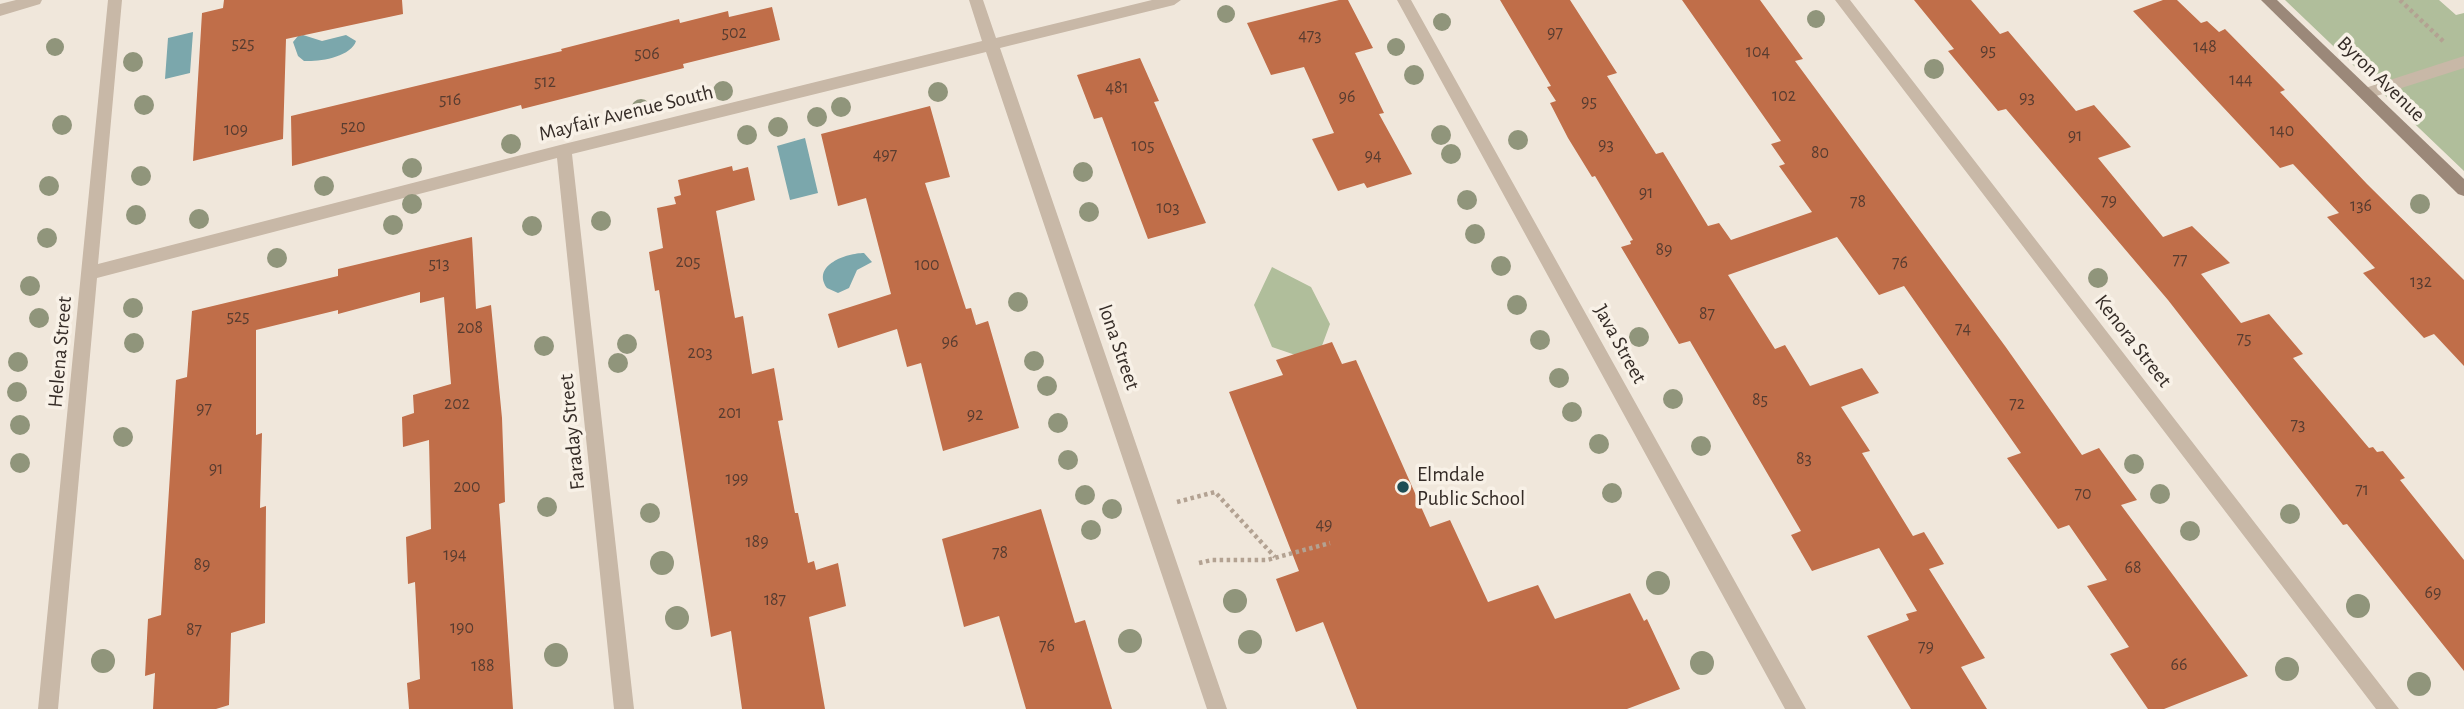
<!DOCTYPE html>
<style>
body{margin:0}
canvas{display:block;background:#f0e7db}
</style>
<canvas width="2464" height="709"></canvas>
<script>
const ctx = document.querySelector('canvas').getContext('2d');
ctx.lineJoin = 'round';
function fillPath(path, color) { ctx.fillStyle = color; ctx.fill(path, 'evenodd'); }
function strokePath(path, color, width, dash) { ctx.strokeStyle = color; ctx.lineWidth = width; ctx.lineCap = dash ? 'butt' : 'round'; ctx.setLineDash(dash || []); ctx.stroke(path); }
function drawText(font, color, halo, rows, align = 'center') {
  ctx.font = font + ' "Alegreya Sans",sans-serif'; ctx.lineWidth = 7; ctx.setLineDash([]); ctx.textBaseline = 'middle'; ctx.strokeStyle = halo; ctx.fillStyle = color; for (const [text, x, y, turn = 0] of rows) {
    ctx.save(); ctx.translate(x, y); ctx.rotate((+turn || 0) * Math.PI / 180); ctx.textAlign = isNaN(turn) ? turn : align; if (halo) ctx.strokeText(text, 0, 0); ctx.fillText(text, 0, 0); ctx.restore();
  }
}
fillPath(new Path2D(`
 M 2285,0 L 2439,0 L 2456,15 L 2464,13 L 2464,171 Z
 M 1272,267 L 1311,287 L 1330,324 L 1316,362 L 1272,347 L 1254,305 Z`), '#b0be9b');
fillPath(new Path2D(`
 M 193,32 L 190,73 L 165,79 L 168,38 Z
 M 303,35 L 322,41 L 346,35 L 356,41 C 351,57 319,62 304,61 L 298,56 L 293,42 L 298,36 Z
 M 805,138 L 818,193 L 790,200 L 777,146 Z
 M 864,253 L 872,262 L 857,270 L 849,288 L 838,293 L 827,288 C 811,265 847,253 864,253 Z`), '#7ba7ac');
fillPath(new Path2D(`
 M 224,0 L 402,0 L 403,14 L 286,39 L 283,139 L 193,161 L 202,13 L 223,8 Z
 M 1339,0 L 1348,0 L 1373,48 L 1355,53 L 1384,113 L 1379,114 L 1412,174 L 1367,188 L 1364,183 L 1338,191 L 1312,139 L 1334,133 L 1304,67 L 1271,75 L 1247,23 Z
 M 1500,0 L 1570,0 L 1617,73 L 1607,76 L 1656,154 L 1663,152 L 1708,226 L 1719,223 L 1731,240 L 1812,212 L 1779,166 L 1785,164 L 1771,144 L 1781,141 L 1682,0 L 1760,0 L 1803,59 L 1795,61 L 2005,346 L 2082,455 L 2099,448 L 2137,500 L 2121,505 L 2248,676 L 2164,709 L 2148,709 L 2110,654 L 2129,647 L 2087,586 L 2107,580 L 2069,525 L 2058,529 L 2007,458 L 2021,453 L 1904,286 L 1879,295 L 1837,237 L 1728,275 L 1775,349 L 1785,345 L 1810,386 L 1862,368 L 1879,393 L 1841,407 L 1870,451 L 1862,453 L 1913,536 L 1924,532 L 1944,564 L 1929,569 L 1985,658 L 1961,667 L 1987,709 L 1911,709 L 1867,636 L 1909,620 L 1906,614 L 1917,611 L 1879,548 L 1812,571 L 1791,535 L 1801,531 L 1690,341 L 1679,344 L 1621,247 L 1631,244 L 1630,241 L 1633,240 L 1595,176 L 1592,177 L 1568,138 L 1550,103 L 1556,101 L 1547,87 L 1551,86 Z
 M 1914,0 L 1971,0 L 2000,34 L 2008,31 L 2076,111 L 2094,105 L 2131,147 L 2098,158 L 2163,237 L 2192,226 L 2230,263 L 2201,274 L 2241,323 L 2269,314 L 2303,354 L 2293,358 L 2369,448 L 2373,447 L 2377,452 L 2383,451 L 2405,478 L 2400,480 L 2464,560 L 2464,671 L 2347,524 L 2343,525 L 2168,300 L 2006,109 L 1998,111 L 1948,51 L 1954,49 Z
 M 2163,0 L 2177,0 L 2201,23 L 2207,21 L 2219,32 L 2225,29 L 2285,90 L 2280,92 L 2367,184 L 2464,280 L 2464,366 L 2434,334 L 2424,338 L 2363,273 L 2375,268 L 2327,217 L 2339,213 L 2293,164 L 2280,168 L 2133,11 Z
 M 772,7 L 780,40 L 683,64 L 684,68 L 522,109 L 521,105 L 292,166 L 291,116 L 562,51 L 561,49 L 679,19 L 680,23 L 728,11 L 729,17 Z
 M 1140,58 L 1159,101 L 1154,102 L 1206,223 L 1148,239 L 1102,117 L 1094,119 L 1077,75 Z
 M 930,106 L 950,177 L 925,183 L 966,309 L 971,308 L 976,325 L 988,321 L 1019,428 L 943,451 L 921,363 L 907,367 L 897,329 L 838,348 L 828,314 L 891,294 L 866,198 L 838,206 L 821,134 Z
 M 732,166 L 733,171 L 748,167 L 755,200 L 716,211 L 735,318 L 743,316 L 752,374 L 774,368 L 783,420 L 778,421 L 795,513 L 798,513 L 808,563 L 814,561 L 816,570 L 838,563 L 846,606 L 809,617 L 825,709 L 742,709 L 731,631 L 711,637 L 659,290 L 655,291 L 649,252 L 663,248 L 657,208 L 676,204 L 674,197 L 681,195 L 678,180 Z
 M 472,237 L 476,309 L 491,305 L 502,418 L 505,502 L 499,504 L 513,709 L 409,709 L 407,683 L 420,679 L 415,582 L 408,584 L 406,537 L 431,529 L 429,440 L 403,447 L 402,417 L 414,413 L 413,395 L 451,384 L 444,297 L 420,303 L 420,292 L 338,314 L 338,310 L 256,330 L 256,435 L 262,433 L 260,508 L 266,506 L 265,623 L 231,633 L 229,705 L 216,709 L 153,709 L 155,673 L 145,676 L 148,619 L 161,615 L 176,380 L 187,377 L 192,311 L 338,276 L 338,269 Z
 M 1332,342 L 1342,364 L 1356,360 L 1430,527 L 1450,520 L 1488,602 L 1538,585 L 1555,619 L 1630,593 L 1644,621 L 1647,619 L 1680,689 L 1627,709 L 1357,709 L 1323,622 L 1296,632 L 1276,579 L 1299,571 L 1229,392 L 1283,375 L 1276,360 Z
 M 1041,509 L 1075,623 L 1085,620 L 1112,709 L 1026,709 L 999,616 L 964,627 L 942,539 Z`), '#c06e49');
strokePath(new Path2D(`
 M 2400,0 L 2445,43
 M 1177,502 L 1215,492 L 1275,557
 M 1199,563 L 1212,560 L 1267,560 L 1330,543`), '#b3a292', 4.5, [3.5, 3.5]);
fillPath(new Path2D(`
 M 16,0 L 42,0 L 40,4 L 0,16 L 0,4 Z
 M 108,0 L 122,0 L 98,264 L 564,144 L 982,41 L 969,0 L 983,0 L 996,38 L 1152,0 L 1181,0 L 1174,5 L 1000,48 L 1227,709 L 1207,709 L 986,52 L 572,154 L 634,709 L 614,709 L 557,158 L 97,278 L 58,709 L 38,709 Z
 M 1397,0 L 1411,0 L 1806,709 L 1785,709 Z
 M 1835,0 L 1850,0 L 2399,709 L 2376,709 Z
 M 2464,56 L 2464,68 L 2367,99 L 2359,93 L 2362,89 Z`), '#c8b8a7');
fillPath(new Path2D(`
 M 2261,0 L 2277,0 L 2464,179 L 2464,196 L 2458,194 Z`), '#9b8879');
ctx.fillStyle = '#90957b';
for (const [x, y, r] of [
 [1226,14,9],
 [1816,19,9],
 [1442,22,9],
 [55,47,9],
 [1396,47,9],
 [133,62,10],
 [1934,69,10],
 [1414,75,10],
 [723,91,10],
 [938,92,10],
 [144,105,10],
 [841,107,10],
 [641,109,10],
 [817,117,10],
 [62,125,10],
 [778,127,10],
 [747,135,10],
 [1441,135,10],
 [1518,140,10],
 [511,144,10],
 [1451,154,10],
 [412,168,10],
 [1083,172,10],
 [141,176,10],
 [49,186,10],
 [324,186,10],
 [1467,200,10],
 [412,204,10],
 [2420,204,10],
 [1089,212,10],
 [136,215,10],
 [199,219,10],
 [601,221,10],
 [393,225,10],
 [532,226,10],
 [1475,234,10],
 [47,238,10],
 [277,258,10],
 [1501,266,10],
 [2098,278,10],
 [30,286,10],
 [1018,302,10],
 [1517,305,10],
 [133,308,10],
 [39,318,10],
 [1639,337,10],
 [1540,340,10],
 [134,343,10],
 [627,344,10],
 [544,346,10],
 [1034,361,10],
 [18,362,10],
 [618,363,10],
 [1559,378,10],
 [1047,386,10],
 [17,392,10],
 [1673,399,10],
 [1572,412,10],
 [1058,423,10],
 [20,425,10],
 [123,437,10],
 [1599,444,10],
 [1701,446,10],
 [1068,460,10],
 [20,463,10],
 [2134,464,10],
 [1612,493,10],
 [2160,494,10],
 [1085,495,10],
 [547,507,10],
 [1112,509,10],
 [650,513,10],
 [2290,514,10],
 [1091,530,10],
 [2190,531,10],
 [662,563,12],
 [1658,583,12],
 [1235,601,12],
 [2358,606,12],
 [677,618,12],
 [1130,641,12],
 [1250,642,12],
 [556,655,12],
 [103,661,12],
 [1702,663,12],
 [2287,669,12],
 [2419,684,12]
]) { ctx.beginPath(); ctx.arc(x, y, r, 0, 2 * Math.PI); ctx.fill(); }
for (const [x, y, r, color] of [
 [1403,487,7,"#1f4d54"]
]) { const dot = new Path2D(); dot.arc(x, y, r, 0, 2 * Math.PI); ctx.fillStyle = color; ctx.fill(dot); strokePath(dot, '#f8f1e7', 2.5); }
drawText('18px', '#583c30', null, [
 ["502",734,33],
 ["97",1555,33],
 ["473",1310,36],
 ["525",243,44],
 ["148",2205,47],
 ["95",1988,51],
 ["104",1758,52],
 ["506",647,54],
 ["144",2241,80],
 ["512",545,82],
 ["481",1117,88],
 ["102",1784,96],
 ["96",1347,97],
 ["93",2027,98],
 ["516",450,100],
 ["95",1589,102],
 ["520",353,127],
 ["109",236,130],
 ["140",2282,131],
 ["91",2075,136],
 ["93",1606,145],
 ["105",1143,146],
 ["80",1820,153],
 ["497",885,155],
 ["94",1373,156],
 ["91",1646,193],
 ["79",2109,201],
 ["78",1858,202],
 ["136",2361,206],
 ["103",1168,208],
 ["89",1664,250],
 ["77",2180,260],
 ["205",688,262],
 ["76",1900,263],
 ["513",439,264],
 ["100",927,265],
 ["132",2421,282],
 ["87",1707,314],
 ["525",238,317],
 ["208",470,328],
 ["74",1963,329],
 ["75",2244,339],
 ["96",950,342],
 ["203",700,353],
 ["85",1760,400],
 ["202",457,404],
 ["72",2017,404],
 ["97",204,409],
 ["201",730,413],
 ["92",975,415],
 ["73",2298,425],
 ["83",1804,459],
 ["91",216,469],
 ["199",737,479],
 ["200",467,487],
 ["71",2362,490],
 ["70",2083,494],
 ["49",1324,525],
 ["189",757,542],
 ["78",1000,553],
 ["194",455,555],
 ["89",202,565],
 ["68",2133,568],
 ["69",2433,593],
 ["187",775,600],
 ["190",462,628],
 ["87",194,630],
 ["76",1047,646],
 ["79",1926,647],
 ["66",2179,665],
 ["188",483,666]
]);
drawText('21px', '#352c27', '#f8f1e7', [
 ["Byron Avenue",2381,79,44],
 ["Mayfair Avenue South",626,113,-14],
 ["Kenora Street",2133,341,52],
 ["Java Street",1620,344,61],
 ["Iona Street",1119,347,71],
 ["Helena Street",60,352,-85],
 ["Faraday Street",572,432,-96]
]);
drawText('21px', '#352c27', '#f8f1e7', [
 ["Elmdale",1417,475],
 ["Public School",1417,499]
], 'left');
</script>
